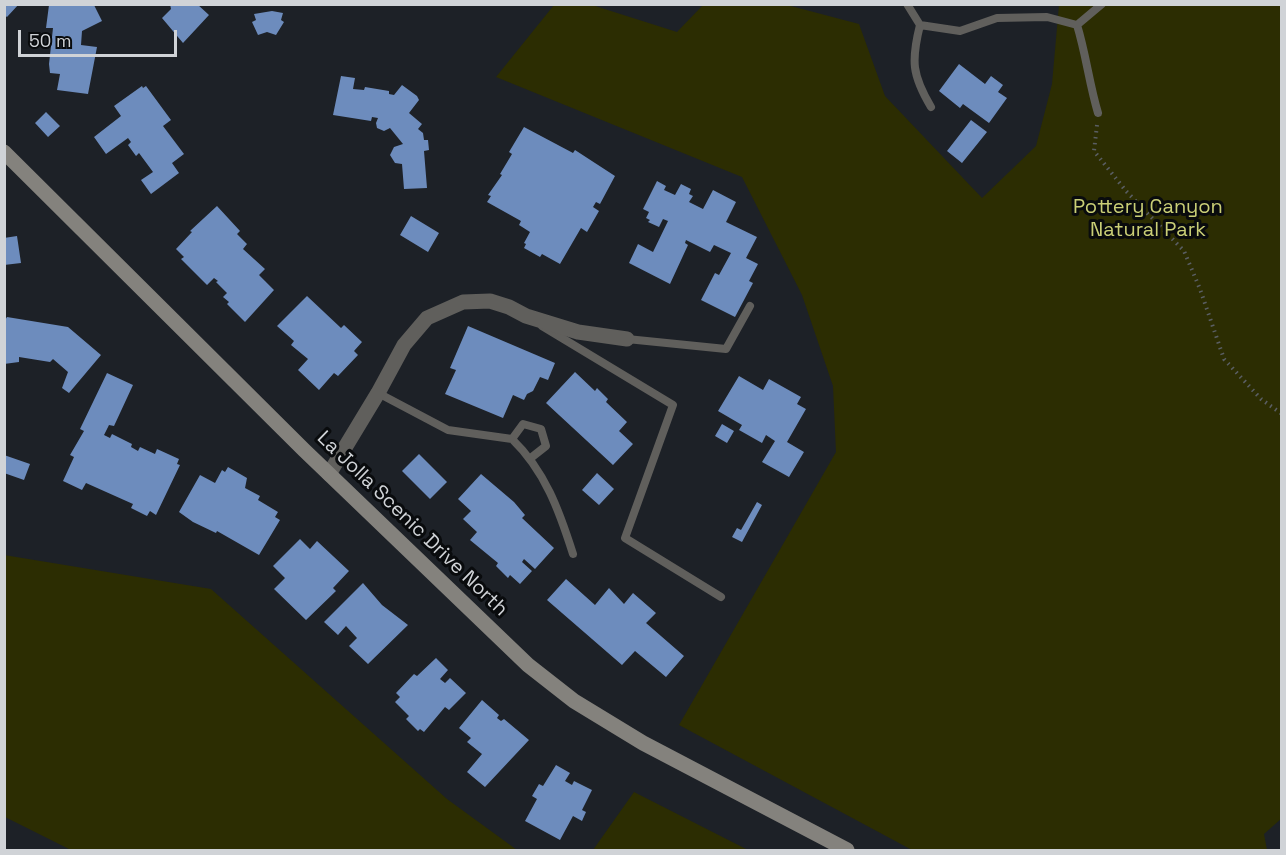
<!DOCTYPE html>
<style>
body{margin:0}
#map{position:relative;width:1286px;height:855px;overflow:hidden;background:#1d2127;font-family:"Space Grotesk",sans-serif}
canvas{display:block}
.frame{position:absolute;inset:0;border:6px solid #d0d3d7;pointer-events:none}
.scale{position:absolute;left:18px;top:30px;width:159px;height:27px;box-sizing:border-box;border:3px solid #d0d3d7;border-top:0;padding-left:8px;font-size:18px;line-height:21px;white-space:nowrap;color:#d0d3d7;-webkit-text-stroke:4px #090b0d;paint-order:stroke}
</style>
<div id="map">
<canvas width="1286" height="855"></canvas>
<div class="frame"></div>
<div class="scale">50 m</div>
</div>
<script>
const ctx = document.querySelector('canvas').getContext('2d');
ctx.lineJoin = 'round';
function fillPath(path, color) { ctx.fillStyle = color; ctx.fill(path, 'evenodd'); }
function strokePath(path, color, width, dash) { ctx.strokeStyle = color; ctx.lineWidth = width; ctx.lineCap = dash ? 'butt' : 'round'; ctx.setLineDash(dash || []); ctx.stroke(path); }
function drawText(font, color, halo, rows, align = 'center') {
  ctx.font = font + ' "Space Grotesk",sans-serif'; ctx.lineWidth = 6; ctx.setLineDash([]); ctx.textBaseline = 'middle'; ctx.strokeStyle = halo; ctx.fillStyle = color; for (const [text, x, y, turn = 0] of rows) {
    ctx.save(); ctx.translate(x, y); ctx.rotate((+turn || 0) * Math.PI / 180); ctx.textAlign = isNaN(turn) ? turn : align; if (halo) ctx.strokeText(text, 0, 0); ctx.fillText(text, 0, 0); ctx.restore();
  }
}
fillPath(new Path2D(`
 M 554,5 L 592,5 L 677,32 L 703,5 L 787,5 L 859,24 L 885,96 L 982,198 L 1036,146 L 1052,84 L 1059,5 L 1281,5 L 1282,818 L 1264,834 L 1267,850 L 912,850 L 679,725 L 836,452 L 833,386 L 802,295 L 742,177 L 496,77 Z
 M 4,555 L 211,589 L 447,799 L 517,850 L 71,850 L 5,817 Z
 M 634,792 L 748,850 L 593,850 Z`), '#2c2d02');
fillPath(new Path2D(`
 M 4,4 L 19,4 L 7,17 L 4,15 Z
 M 170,4 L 197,4 L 209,15 L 183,43 L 162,18 L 171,9 Z
 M 49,5 L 94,5 L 102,21 L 82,31 L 81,45 L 97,47 L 88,94 L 57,90 L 60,74 L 50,73 L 49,64 L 53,28 L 46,28 Z
 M 272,11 L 283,13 L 281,20 L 284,22 L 276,35 L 267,32 L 258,35 L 252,22 L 256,20 L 254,14 Z
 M 959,64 L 985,84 L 991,76 L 1003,85 L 998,92 L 1007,98 L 989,123 L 963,104 L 960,108 L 939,91 Z
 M 341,76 L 355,78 L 353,89 L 364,90 L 365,87 L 389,91 L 389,94 L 394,95 L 402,85 L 417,96 L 419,100 L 409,113 L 422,124 L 418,129 L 423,133 L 424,140 L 428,140 L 429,150 L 424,151 L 427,188 L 404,189 L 402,164 L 395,163 L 390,155 L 394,147 L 403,144 L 390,128 L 384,131 L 377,128 L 376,123 L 378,118 L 372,117 L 371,121 L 333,115 Z
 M 142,86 L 143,88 L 146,86 L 171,120 L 163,126 L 184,154 L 172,163 L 179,173 L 151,194 L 141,180 L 153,172 L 139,153 L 136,156 L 128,145 L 131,142 L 128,138 L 106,154 L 94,137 L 121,116 L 114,106 Z
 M 46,112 L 60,126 L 48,137 L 35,123 Z
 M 971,120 L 987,132 L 962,163 L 947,151 Z
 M 524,127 L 573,153 L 575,150 L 615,176 L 600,204 L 596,202 L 593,207 L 599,211 L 587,232 L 581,228 L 560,264 L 542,254 L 540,257 L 524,248 L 526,244 L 524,243 L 530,232 L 519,225 L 521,221 L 487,202 L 491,196 L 488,195 L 502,175 L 500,174 L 512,154 L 509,152 Z
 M 657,181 L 666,186 L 664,190 L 675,195 L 681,184 L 691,189 L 689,194 L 693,196 L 689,202 L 703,209 L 713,190 L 736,202 L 726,222 L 757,237 L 746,258 L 758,264 L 749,281 L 753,283 L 735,317 L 701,300 L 715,273 L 719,275 L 731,253 L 714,245 L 710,252 L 686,240 L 685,243 L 688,245 L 670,284 L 629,263 L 638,244 L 653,252 L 668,221 L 663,219 L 659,227 L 648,222 L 650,220 L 646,218 L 649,212 L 643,209 Z
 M 217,206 L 240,231 L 237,234 L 247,244 L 243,249 L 265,269 L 259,275 L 274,290 L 245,322 L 227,304 L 229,302 L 223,297 L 227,293 L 216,282 L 218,281 L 214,278 L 207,285 L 181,259 L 184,257 L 176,249 L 192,232 L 190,231 Z
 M 411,216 L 439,233 L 428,252 L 400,235 Z
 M 17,236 L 21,263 L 4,265 L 4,238 Z
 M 307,296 L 341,328 L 344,325 L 362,342 L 354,351 L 358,355 L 338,376 L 334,373 L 319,390 L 298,370 L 308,359 L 291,345 L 294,341 L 277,326 Z
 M 7,317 L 68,327 L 101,355 L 69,393 L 62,388 L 68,372 L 53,359 L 50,362 L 19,357 L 19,362 L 4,364 L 4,322 Z
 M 468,326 L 555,363 L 548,380 L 540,377 L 533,391 L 527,394 L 524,400 L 513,395 L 503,418 L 445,394 L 456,370 L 450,368 Z
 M 575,372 L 595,391 L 597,388 L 608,399 L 606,402 L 627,422 L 619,431 L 633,444 L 613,465 L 546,403 Z
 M 107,373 L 133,385 L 114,426 L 109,425 L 104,435 L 110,438 L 112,434 L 132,444 L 131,447 L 138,451 L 140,447 L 155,454 L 157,449 L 179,459 L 177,464 L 180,465 L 156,515 L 150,511 L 147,516 L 131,508 L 133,504 L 86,483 L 82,490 L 63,481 L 74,457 L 70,455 L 84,431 L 80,429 Z
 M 739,376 L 763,390 L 769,379 L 801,397 L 797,404 L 806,409 L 787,442 L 804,452 L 789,477 L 762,462 L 775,441 L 766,435 L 762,443 L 739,430 L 742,425 L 718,411 Z
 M 722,424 L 734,431 L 727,443 L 715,436 Z
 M 419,454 L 447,482 L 430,499 L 402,471 Z
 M 4,455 L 30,464 L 24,480 L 4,473 Z
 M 228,467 L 247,478 L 245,488 L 260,496 L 258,500 L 278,512 L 275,517 L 280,520 L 259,555 L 217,531 L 216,533 L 193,522 L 179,512 L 200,475 L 215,483 L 222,470 L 225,472 Z
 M 597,473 L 614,489 L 599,505 L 582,490 Z
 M 481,474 L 514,502 L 525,515 L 522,518 L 554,548 L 535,569 L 524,559 L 522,562 L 532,571 L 520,584 L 510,575 L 508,578 L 496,566 L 498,563 L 470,540 L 477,532 L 463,519 L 471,511 L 458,499 Z
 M 757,502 L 762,505 L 742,542 L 732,537 L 737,528 L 741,530 Z
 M 300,539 L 310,549 L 317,541 L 349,571 L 333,588 L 336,591 L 306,620 L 274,589 L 285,578 L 273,566 Z
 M 566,579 L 595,605 L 609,588 L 624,604 L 633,593 L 656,613 L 646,623 L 684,656 L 666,677 L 635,651 L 622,665 L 547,600 Z
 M 363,583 L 382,605 L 408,625 L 368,664 L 349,646 L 357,638 L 346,626 L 338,635 L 324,622 Z
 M 436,658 L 448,670 L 440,679 L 445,683 L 450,678 L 466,693 L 449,710 L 445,707 L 424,732 L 420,729 L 418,731 L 406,719 L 409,716 L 395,702 L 400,697 L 396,693 L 414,674 L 417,676 Z
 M 482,700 L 499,715 L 497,718 L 501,721 L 504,719 L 529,740 L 485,787 L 467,772 L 482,754 L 467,742 L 471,738 L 459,728 Z
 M 556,765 L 570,773 L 565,781 L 572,785 L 574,781 L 592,790 L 582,810 L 586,812 L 582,821 L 573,816 L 560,840 L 525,821 L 537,799 L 532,796 L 539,784 L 543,786 Z`), '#6d8cbd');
strokePath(new Path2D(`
 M 1097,125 L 1094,151 L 1126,191 L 1184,251 L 1200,289 L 1224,359 L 1261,399 L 1282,414`), '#5a5e63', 4, [1.5, 4.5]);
strokePath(new Path2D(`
 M 907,4 L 920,25 L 960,31 L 997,18 L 1047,17 L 1077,25
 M 920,25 C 911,61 912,75 931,107
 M 1077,25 C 1086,54 1089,83 1098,113
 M 1077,25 L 1102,4
 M 542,326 L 673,405 L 625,538 L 721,597
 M 627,339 L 726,349 L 750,306
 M 378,393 L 448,430 L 512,439 L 523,424 L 541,429 L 546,446 L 532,457
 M 512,439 C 545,471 559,510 573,554`), '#605f5c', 8);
strokePath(new Path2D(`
 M 329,474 L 378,393 L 404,345 L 427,318 L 463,302 L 490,301 L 509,307 L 526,316 L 578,332 L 627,339`), '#605f5c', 15);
strokePath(new Path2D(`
 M 4,152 L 304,450 L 528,665 L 574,701 L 643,743 L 847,850`), '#84827d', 15);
drawText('20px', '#cacf76', '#090b0d', [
 ["Pottery Canyon",1148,208],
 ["Natural Park",1148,231]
]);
drawText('20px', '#d0d3d7', '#090b0d', [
 ["La Jolla Scenic Drive North",412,524,44]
]);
</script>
